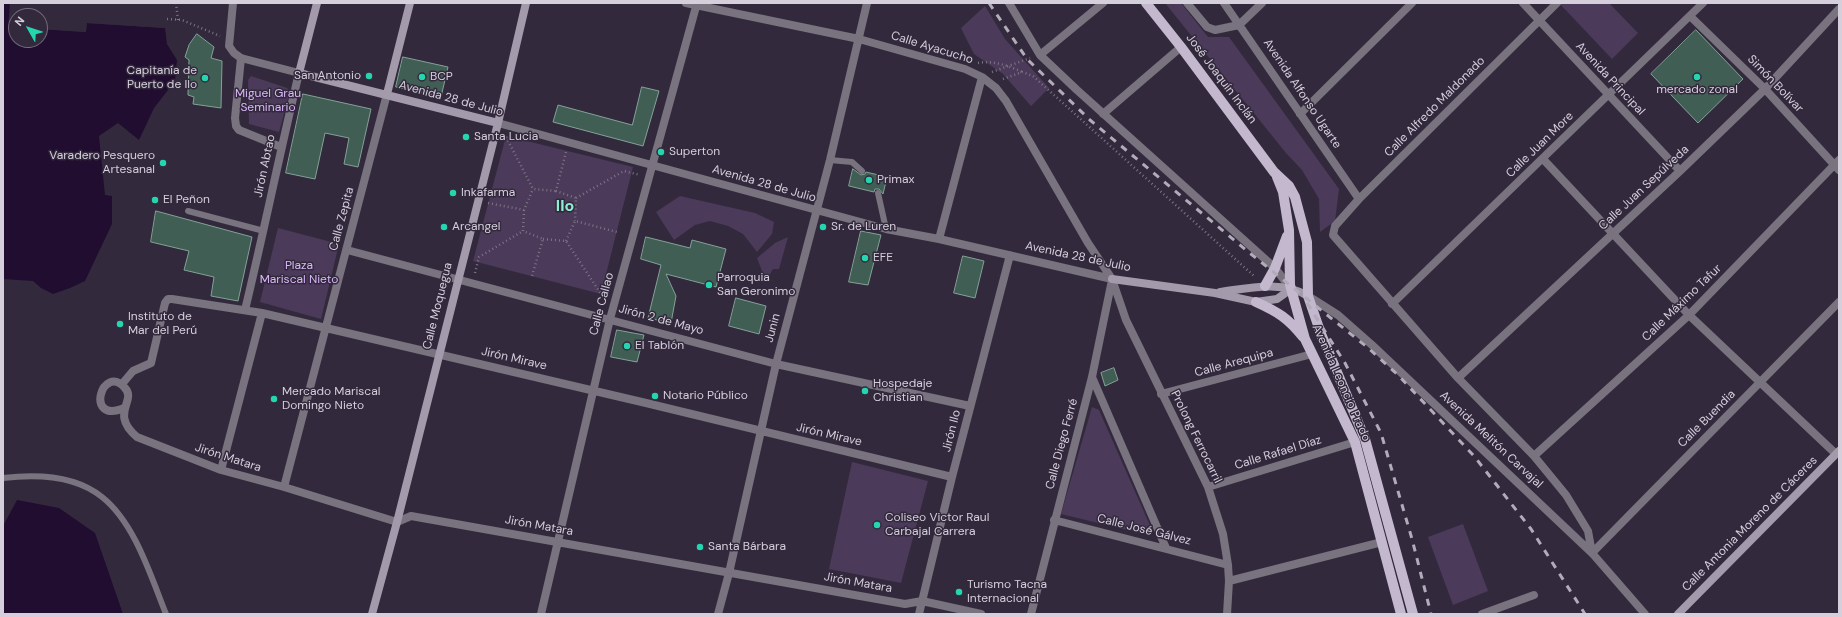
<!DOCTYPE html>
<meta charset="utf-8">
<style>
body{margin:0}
#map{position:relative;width:1842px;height:617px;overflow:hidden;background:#33293d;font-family:"DM Sans",sans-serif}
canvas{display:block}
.frame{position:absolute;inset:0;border:4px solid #d5cedb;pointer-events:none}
.north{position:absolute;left:8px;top:8px;width:40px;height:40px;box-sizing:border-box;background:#33293d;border:1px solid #746b7c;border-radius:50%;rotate:309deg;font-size:11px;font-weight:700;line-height:16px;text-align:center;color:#d5cedb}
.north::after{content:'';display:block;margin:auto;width:14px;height:18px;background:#25d5ae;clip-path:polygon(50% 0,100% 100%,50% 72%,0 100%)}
</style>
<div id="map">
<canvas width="1842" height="617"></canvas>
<div class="frame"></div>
<div class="north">N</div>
</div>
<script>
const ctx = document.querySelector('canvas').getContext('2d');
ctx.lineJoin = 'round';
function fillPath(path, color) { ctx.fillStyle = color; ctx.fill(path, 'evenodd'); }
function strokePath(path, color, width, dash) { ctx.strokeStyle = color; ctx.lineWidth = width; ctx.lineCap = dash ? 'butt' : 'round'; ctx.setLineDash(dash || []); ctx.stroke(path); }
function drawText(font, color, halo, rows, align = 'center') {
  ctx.font = font + ' "DM Sans",sans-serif'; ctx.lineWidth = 3; ctx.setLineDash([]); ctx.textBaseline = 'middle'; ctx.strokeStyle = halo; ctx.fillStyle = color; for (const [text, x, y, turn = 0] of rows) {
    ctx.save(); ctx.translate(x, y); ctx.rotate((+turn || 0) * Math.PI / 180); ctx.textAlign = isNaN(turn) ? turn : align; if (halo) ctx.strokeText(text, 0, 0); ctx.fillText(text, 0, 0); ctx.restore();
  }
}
fillPath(new Path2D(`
 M 1165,3 L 1181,3 L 1208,37 L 1229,37 L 1339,189 L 1335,221 L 1320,232 L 1319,199 L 1302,170 L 1286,153 Z
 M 1559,3 L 1609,3 L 1638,33 L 1612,59 Z
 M 985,6 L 1005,39 L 1049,88 L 1031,106 L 1003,74 L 974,54 L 961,28 Z
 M 251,76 L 287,88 L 290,91 L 279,132 L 249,124 L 248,80 Z
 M 506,136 L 633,167 L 601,294 L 473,261 Z
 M 680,196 L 755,213 L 774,222 L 772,234 L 757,252 L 743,234 L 728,226 L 710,221 L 695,225 L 674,240 L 656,212 Z
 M 278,228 L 339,244 L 321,319 L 260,302 Z
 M 788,237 L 779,269 L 773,269 L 766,281 L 757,258 L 775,243 Z
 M 1092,407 L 1099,410 L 1152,530 L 1148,535 L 1061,514 Z
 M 852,462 L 928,481 L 901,583 L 829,569 Z
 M 1463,524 L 1488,591 L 1453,605 L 1428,537 Z`), '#4b3a59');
fillPath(new Path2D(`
 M 3,3 L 10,3 L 8,28 L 16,28 L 16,40 L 40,40 L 40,29 L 85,32 L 86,23 L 165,28 L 167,44 L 177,60 L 175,81 L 154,108 L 139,140 L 118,123 L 99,136 L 105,195 L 112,196 L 112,224 L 85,281 L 70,288 L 53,294 L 41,288 L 33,281 L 3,279 Z
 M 17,500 L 59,508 L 95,533 L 123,614 L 3,614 L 3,526 Z`), '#210d2f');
fillPath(new Path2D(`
 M 86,21 L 87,21 L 165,26 L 165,28 L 87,23 L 86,32 L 40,29 L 40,27 L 84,30 Z`), '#33293d');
const building = new Path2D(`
 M 1696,30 L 1743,79 L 1698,123 L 1651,74 Z
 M 197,34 L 214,47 L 211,58 L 222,61 L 221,108 L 193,104 L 194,97 L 188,95 L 189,60 L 185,57 L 189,45 Z
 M 403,57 L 448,67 L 441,97 L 396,87 Z
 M 642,87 L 659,91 L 643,146 L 553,122 L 558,105 L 632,125 Z
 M 303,94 L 371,109 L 358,167 L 344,164 L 349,138 L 325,133 L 315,179 L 286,173 Z
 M 853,169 L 861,175 L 865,174 L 866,172 L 887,177 L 883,194 L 879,189 L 875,189 L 874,192 L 849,186 Z
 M 156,211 L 252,237 L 238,301 L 211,296 L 214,277 L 184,270 L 189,251 L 151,242 Z
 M 861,231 L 881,235 L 868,285 L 849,282 Z
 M 646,237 L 690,248 L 692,240 L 726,249 L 716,287 L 666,274 L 676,296 L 671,323 L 648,318 L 661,265 L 641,259 Z
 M 963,256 L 984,261 L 975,298 L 954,293 Z
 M 736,298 L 766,306 L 759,334 L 729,326 Z
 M 617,330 L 644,335 L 637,362 L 611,357 Z
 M 1114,368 L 1118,380 L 1105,386 L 1101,373 Z`);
fillPath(building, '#415e55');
strokePath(building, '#83a297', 1);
strokePath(new Path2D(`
 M 176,3 L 178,20
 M 167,19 L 182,20 L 220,36
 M 978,63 C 993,60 1009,66 1022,72
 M 992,72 L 1030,58
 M 1003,79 L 1022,72 L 1033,76 L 1254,276
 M 506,137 L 533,189 L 556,191
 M 566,152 L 556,191 L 576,198 L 575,221
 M 576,198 L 624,171 L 640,175
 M 488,203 L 524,210 L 533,189
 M 524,210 L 523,231 L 543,239 L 532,276
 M 543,239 L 566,241 L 601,294
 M 566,241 L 575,221 L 617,232
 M 475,273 L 479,257 L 523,231`), '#7d7485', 2.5, [1, 3]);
strokePath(new Path2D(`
 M 830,160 L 852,162 L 862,171
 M 878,193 L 886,229
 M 188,211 L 264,231
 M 3,478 C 36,474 75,475 102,497 C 135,523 151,577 166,614`), '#78737e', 6);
strokePath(new Path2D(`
 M 233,3 L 229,46 L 234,53 L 241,58 L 299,73 C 280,152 264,231 245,310
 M 686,3 L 859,39 L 965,69 L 982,77 L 996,88 L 1006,101 L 1088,243 L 1112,279 L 1126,320 L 1208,487 L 1223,534 L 1228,565 L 1229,581 L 1227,614
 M 1009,3 L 1040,55 L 1077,90 L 1275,268 L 1291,289
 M 1187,3 L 1207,27 L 1215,30 L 1239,25 L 1262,3
 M 1224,3 L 1359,199
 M 1523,3 L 1680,171
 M 1557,3 L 1359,199 L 1335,226 L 1333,235 L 1458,378 L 1534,456 L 1566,495 L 1588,531 L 1592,553
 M 1691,17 L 1765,89 L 1839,170
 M 1040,55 L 1103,3
 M 241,58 L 235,118 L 236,126 L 239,130 L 281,147
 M 1103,114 L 1181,47
 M 1300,114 L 1412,3
 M 498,123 L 886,229 L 939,239 L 1112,279
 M 1543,159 L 1689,315 L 1836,454
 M 939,239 L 982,77
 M 347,250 L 776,364 L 970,406
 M 1308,296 L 1338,315 L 1372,345 L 1592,553 L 1645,614
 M 1392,304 L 1703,3
 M 1092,377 L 1166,548
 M 1458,378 L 1680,171 L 1765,89 L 1839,9
 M 122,384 L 133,371 L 151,363 L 165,303 L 168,299 L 172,299 L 262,313 L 646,403 L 952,477
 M 1161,394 L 1312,354
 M 124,408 C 84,425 102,362 125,388 C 137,401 109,413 137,437 L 221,470 L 284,487 L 397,522 L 411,516 L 905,604 L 922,601 L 981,614
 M 1534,456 L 1689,315 L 1839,160
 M 221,470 L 262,313
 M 284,487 L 387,94
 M 1208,487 L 1355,442
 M 1054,520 L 1228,565
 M 1592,553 L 1839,302
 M 1229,581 L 1382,542
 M 541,614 L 610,319 L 697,3
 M 718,614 L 729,573 L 776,364 L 830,160 L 867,3
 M 919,614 L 952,477 L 1010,255
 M 1031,614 L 1092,377 L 1112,280
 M 1482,614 L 1534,595`), '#78737e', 8);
strokePath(new Path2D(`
 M 317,3 L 299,73 L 498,123
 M 387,94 L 410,3
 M 1112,279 L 1215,293 L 1256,302 L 1277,299 L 1291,289
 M 1220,292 C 1249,288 1282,280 1308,296
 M 372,614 L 397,522 L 498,123 L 526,3
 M 1678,614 L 1839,451`), '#a39aab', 8);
strokePath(new Path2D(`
 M 1146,3 L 1181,47 L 1274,172 L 1289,186 L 1295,197 L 1307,242 L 1308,296 L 1321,334 L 1365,439 L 1413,614
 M 1277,177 L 1283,192 L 1289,230 L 1290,285 L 1305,339 L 1355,442 L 1401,614
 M 1265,286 L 1275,268 L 1287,236
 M 1256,302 C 1278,312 1288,318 1303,337`), '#c3b8ce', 10);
strokePath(new Path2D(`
 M 989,3 L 1027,59 L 1090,120 L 1246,250 L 1367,347 L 1398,375 L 1474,456 L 1531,529 L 1585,614
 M 1307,303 L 1345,363 L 1381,433 L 1412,539 L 1431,614`), '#b2abb9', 3, [7, 7]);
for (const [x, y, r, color] of [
 [369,76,4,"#25d5ae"],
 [422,77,4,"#25d5ae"],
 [1697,77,4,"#25d5ae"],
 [205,78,4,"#25d5ae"],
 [466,137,4,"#25d5ae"],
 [661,152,4,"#25d5ae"],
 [163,163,4,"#25d5ae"],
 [869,180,4,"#25d5ae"],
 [453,193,4,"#25d5ae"],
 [155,200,4,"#25d5ae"],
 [444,227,4,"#25d5ae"],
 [823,227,4,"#25d5ae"],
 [865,258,4,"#25d5ae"],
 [709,285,4,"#25d5ae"],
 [120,324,4,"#25d5ae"],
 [627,346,4,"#25d5ae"],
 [865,391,4,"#25d5ae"],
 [655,396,4,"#25d5ae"],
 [274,399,4,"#25d5ae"],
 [877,525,4,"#25d5ae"],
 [700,547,4,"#25d5ae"],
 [959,592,4,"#25d5ae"]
]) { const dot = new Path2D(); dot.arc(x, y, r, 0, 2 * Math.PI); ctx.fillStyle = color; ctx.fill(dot); strokePath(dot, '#33293d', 1.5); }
drawText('12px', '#d5cedb', '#33293d', [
 ["Calle Ayacucho",932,48,17],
 ["José Joaquín Inclán",1221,79,53],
 ["Avenida Principal",1610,79,47],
 ["Simón Bolívar",1775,84,46],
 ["Avenida Alfonso Ugarte",1302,94,56],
 ["Avenida 28 de Julio",451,99,15],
 ["Calle Alfredo Maldonado",1435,107,-45],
 ["Calle Juan More",1540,145,-44],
 ["Jirón Abtao",265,166,-78],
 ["Avenida 28 de Julio",764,184,16],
 ["Calle Juan Sepúlveda",1644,188,-43],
 ["Calle Zepita",342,219,-75],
 ["Avenida 28 de Julio",1078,257,12],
 ["Calle Máximo Tafur",1682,303,-44],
 ["Calle Callao",602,304,-75],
 ["Calle Moquegua",438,306,-76],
 ["Jirón 2 de Mayo",661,320,15],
 ["Junin",773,328,-75],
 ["Jirón Mirave",514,359,13],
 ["Calle Arequipa",1234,363,-15],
 ["Avenida Leoncio Prado",1341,383,66],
 ["Calle Buendia",1707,419,-45],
 ["Jirón Ilo",952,431,-76],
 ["Jirón Mirave",829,435,13],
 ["Prolong Ferrocarril",1196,437,64],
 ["Avenida Melitón Carvajal",1491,440,43],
 ["Calle Diego Ferré",1062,444,-75],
 ["Calle Rafael Díaz",1278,453,-17],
 ["Jirón Matara",228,458,18],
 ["Calle Antonia Moreno de Cáceres",1750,524,-45],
 ["Jirón Matara",539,526,10],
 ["Calle José Gálvez",1144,530,14],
 ["Jirón Matara",858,583,10]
]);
drawText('12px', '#d5cedb', '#33293d', [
 ["Capitanía de",197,71,"right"],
 ["Puerto de Ilo",197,85,"right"],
 ["San Antonio",361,76,"right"],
 ["BCP",430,77],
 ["mercado zonal",1697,90,"center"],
 ["Santa Lucia",474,137],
 ["Superton",669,152],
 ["Varadero Pesquero",155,156,"right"],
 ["Artesanal",155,170,"right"],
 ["Primax",877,180],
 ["Inkafarma",461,193],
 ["El Peñon",163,200],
 ["Arcangel",452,227],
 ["Sr. de Luren",831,227],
 ["EFE",873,258],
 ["Parroquia",717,278],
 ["San Geronimo",717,292],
 ["Instituto de",128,317],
 ["Mar del Perú",128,331],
 ["El Tablón",635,346],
 ["Hospedaje",873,384],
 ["Christian",873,398],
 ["Mercado Mariscal",282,392],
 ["Domingo Nieto",282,406],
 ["Notario Público",663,396],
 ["Coliseo Victor Raul",885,518],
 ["Carbajal Carrera",885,532],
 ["Santa Bárbara",708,547],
 ["Turismo Tacna",967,585],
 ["Internacional",967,599]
], 'left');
drawText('12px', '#dab8fa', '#33293d', [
 ["Miguel Grau",268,94],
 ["Seminario",268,108],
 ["Plaza",299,266],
 ["Mariscal Nieto",299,280]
]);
drawText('bold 16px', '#8feed2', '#33293d', [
 ["Ilo",565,207]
]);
</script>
